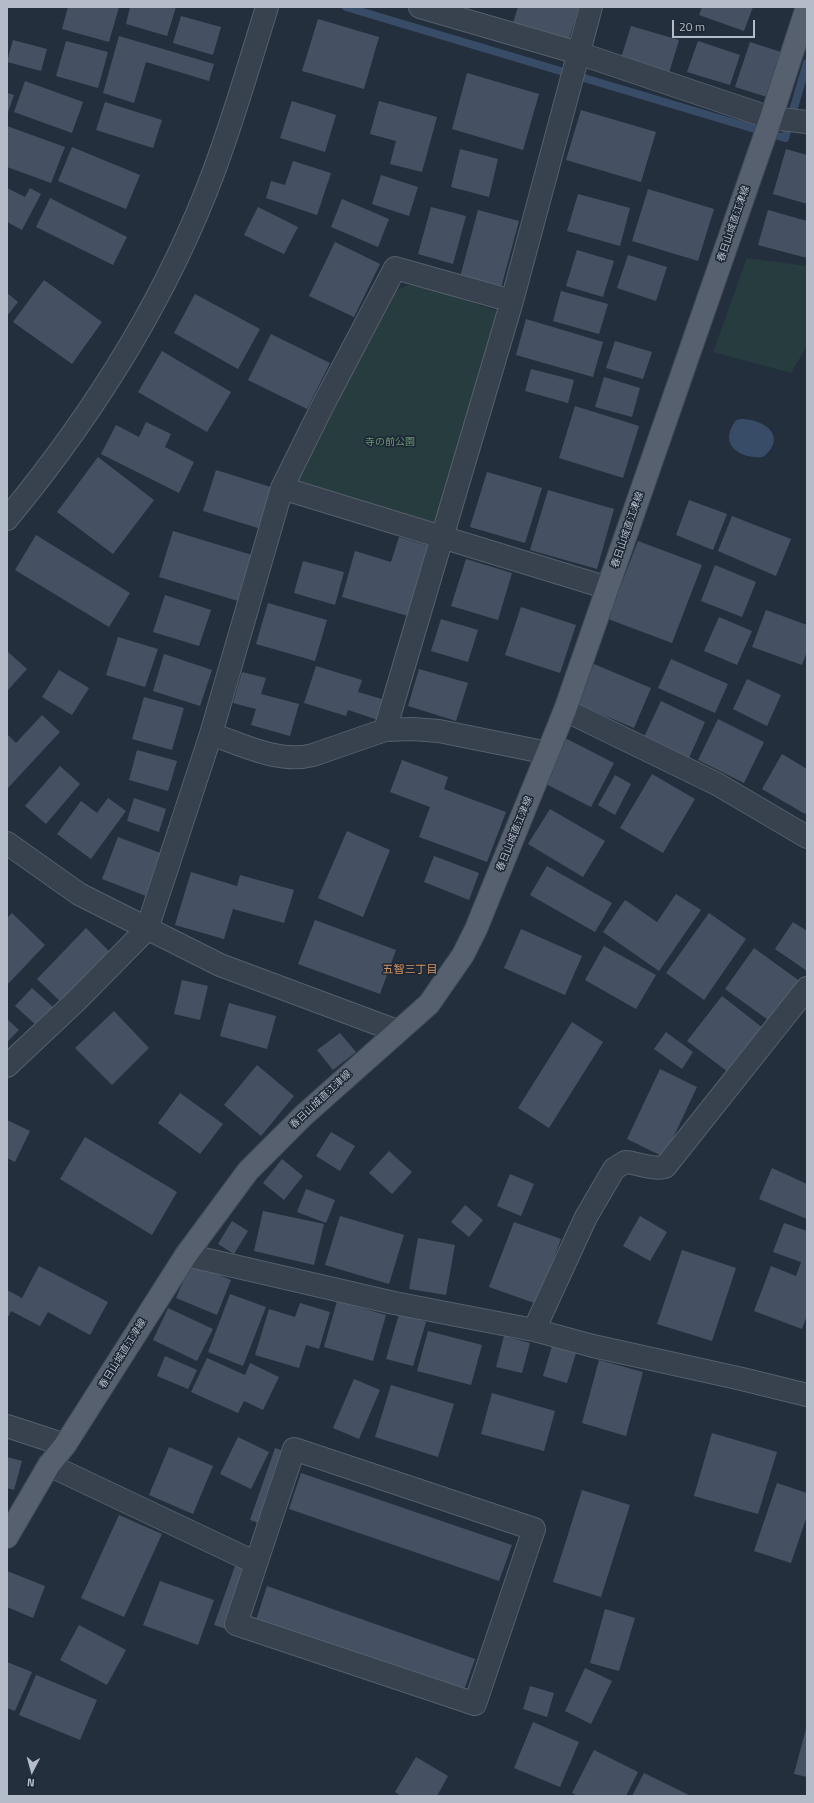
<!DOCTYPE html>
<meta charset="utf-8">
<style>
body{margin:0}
#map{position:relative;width:814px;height:1803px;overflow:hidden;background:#242f3e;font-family:"Titillium Web",sans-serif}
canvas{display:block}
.frame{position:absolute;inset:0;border:8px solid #b4bcc9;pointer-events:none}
.north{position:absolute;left:12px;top:1751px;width:40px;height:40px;-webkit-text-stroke:3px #1d2633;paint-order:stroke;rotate:186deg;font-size:11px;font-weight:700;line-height:16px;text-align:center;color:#b4bcc9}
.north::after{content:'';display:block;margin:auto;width:14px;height:18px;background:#b4bcc9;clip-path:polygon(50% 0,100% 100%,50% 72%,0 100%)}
.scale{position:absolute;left:672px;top:20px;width:83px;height:18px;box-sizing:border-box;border:2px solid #b4bcc9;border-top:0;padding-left:5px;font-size:12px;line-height:14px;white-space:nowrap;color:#b4bcc9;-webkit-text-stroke:3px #1d2633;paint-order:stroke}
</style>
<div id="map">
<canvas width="814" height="1803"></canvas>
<div class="frame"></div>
<div class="north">N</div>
<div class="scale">20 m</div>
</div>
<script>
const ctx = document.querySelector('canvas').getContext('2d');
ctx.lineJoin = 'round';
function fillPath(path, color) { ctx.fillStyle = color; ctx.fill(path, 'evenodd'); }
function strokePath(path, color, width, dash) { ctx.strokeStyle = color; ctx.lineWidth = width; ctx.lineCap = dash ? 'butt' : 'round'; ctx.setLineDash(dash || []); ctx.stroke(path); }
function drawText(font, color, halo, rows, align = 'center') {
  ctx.font = font + ' "Titillium Web","Noto Sans JP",sans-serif'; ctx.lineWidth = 3; ctx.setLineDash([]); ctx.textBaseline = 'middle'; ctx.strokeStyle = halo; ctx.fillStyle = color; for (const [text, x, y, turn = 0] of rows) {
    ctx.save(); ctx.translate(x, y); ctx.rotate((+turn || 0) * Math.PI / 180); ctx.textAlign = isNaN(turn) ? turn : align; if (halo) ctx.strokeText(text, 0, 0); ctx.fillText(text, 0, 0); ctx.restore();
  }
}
fillPath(new Path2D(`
 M 747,258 L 807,266 L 807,346 L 791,373 L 713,352 Z
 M 414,283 L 497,311 L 434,526 L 297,483 L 393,291 Z`), '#263c3f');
fillPath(new Path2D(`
 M 741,419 C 765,419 788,437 763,457 C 738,459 718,444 736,420 Z`), '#394c67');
strokePath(new Path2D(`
 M 346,7 L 785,138 L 807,63`), '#394c67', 8);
fillPath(new Path2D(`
 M 68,7 L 119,7 L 109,42 L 62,29 Z
 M 130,7 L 176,7 L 167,36 L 126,24 Z
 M 518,7 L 579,7 L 567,46 L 511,29 Z
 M 702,7 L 753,7 L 744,31 L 699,15 Z
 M 181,16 L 221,27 L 213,55 L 173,43 Z
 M 318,19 L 379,37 L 364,89 L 302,71 Z
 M 631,26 L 679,40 L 669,73 L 621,58 Z
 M 119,36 L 214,64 L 209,81 L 146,62 L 134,103 L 103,93 Z
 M 13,40 L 47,49 L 41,71 L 7,62 Z
 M 66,41 L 108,52 L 98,88 L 56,76 Z
 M 698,41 L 740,55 L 730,85 L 687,72 Z
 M 750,42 L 781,52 L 767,97 L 735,87 Z
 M 467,73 L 539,94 L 523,150 L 452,129 Z
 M 25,81 L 83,102 L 72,133 L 14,112 Z
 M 7,93 L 14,95 L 7,115 Z
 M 292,101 L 336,115 L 325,152 L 280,138 Z
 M 379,101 L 437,117 L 422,172 L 390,164 L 396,141 L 370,134 Z
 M 105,102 L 162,120 L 153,148 L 96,130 Z
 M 581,110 L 656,132 L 641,182 L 566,160 Z
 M 7,126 L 65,147 L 51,183 L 7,167 Z
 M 72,147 L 140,175 L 126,209 L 58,181 Z
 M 460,149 L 498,159 L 489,197 L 451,187 Z
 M 786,149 L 807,155 L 807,204 L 773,194 Z
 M 293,161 L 331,173 L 317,215 L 266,198 L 271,181 L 285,185 Z
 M 381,175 L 418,187 L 409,216 L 372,204 Z
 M 7,188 L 25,197 L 30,188 L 41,194 L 22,230 L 7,222 Z
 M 648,189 L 714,209 L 698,261 L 632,241 Z
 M 578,194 L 630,208 L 620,246 L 567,231 Z
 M 50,198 L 127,237 L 113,265 L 36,227 Z
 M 342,199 L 389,219 L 378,247 L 331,227 Z
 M 258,207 L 298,227 L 284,254 L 244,235 Z
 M 431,207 L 466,216 L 453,264 L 418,254 Z
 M 478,210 L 519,221 L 501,288 L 460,277 Z
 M 768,210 L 807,221 L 807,258 L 758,245 Z
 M 335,242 L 380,264 L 354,317 L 309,296 Z
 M 577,250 L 614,261 L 603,297 L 566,286 Z
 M 628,255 L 667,267 L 656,301 L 617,288 Z
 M 44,280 L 102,322 L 72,364 L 13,322 Z
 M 561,291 L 608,304 L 599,334 L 553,321 Z
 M 7,293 L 18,302 L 7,316 Z
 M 195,294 L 260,329 L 238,369 L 174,333 Z
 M 526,319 L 603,342 L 593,377 L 516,355 Z
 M 271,334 L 330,363 L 307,409 L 248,380 Z
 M 615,341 L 652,352 L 643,379 L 606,368 Z
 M 162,351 L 231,392 L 207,432 L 138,392 Z
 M 531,369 L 574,380 L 568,403 L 525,391 Z
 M 604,377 L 640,388 L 632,417 L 595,407 Z
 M 575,406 L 639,426 L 623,478 L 559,458 Z
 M 146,422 L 171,434 L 165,447 L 194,462 L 179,493 L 101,454 L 116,425 L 139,437 Z
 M 98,457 L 154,500 L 113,554 L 57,512 Z
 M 216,470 L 274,488 L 261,529 L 203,511 Z
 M 487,472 L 542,488 L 525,543 L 470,527 Z
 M 548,490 L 614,509 L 597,569 L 530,550 Z
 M 689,500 L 727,514 L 713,550 L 676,535 Z
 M 732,516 L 791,539 L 776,576 L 718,551 Z
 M 173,531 L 252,555 L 238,601 L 159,577 Z
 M 36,535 L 130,593 L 109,627 L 15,570 Z
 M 399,537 L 429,546 L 408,616 L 342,597 L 355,551 L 391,562 Z
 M 638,541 L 702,565 L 672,643 L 608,619 Z
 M 466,559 L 512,573 L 498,620 L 451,606 Z
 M 303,561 L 344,572 L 335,605 L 294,593 Z
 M 715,565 L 756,582 L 742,617 L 701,601 Z
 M 165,595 L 211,610 L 199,646 L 153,632 Z
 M 268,603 L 327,620 L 315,661 L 256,644 Z
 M 521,607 L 576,625 L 560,673 L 505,655 Z
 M 766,610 L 807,625 L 807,651 L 802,665 L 752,647 Z
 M 719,617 L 752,631 L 737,665 L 704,651 Z
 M 441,619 L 478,630 L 468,662 L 431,651 Z
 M 118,637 L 158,649 L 145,687 L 106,675 Z
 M 7,651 L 27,669 L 7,691 Z
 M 164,654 L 212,670 L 200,706 L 153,691 Z
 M 671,659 L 728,684 L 715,713 L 658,688 Z
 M 594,664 L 651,688 L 634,728 L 577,704 Z
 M 316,666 L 362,680 L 358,692 L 385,700 L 378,720 L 348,710 L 346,716 L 304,703 Z
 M 419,669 L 468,683 L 456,721 L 408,706 Z
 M 59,670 L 89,688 L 72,715 L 42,697 Z
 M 242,672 L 266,678 L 261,694 L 299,704 L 290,736 L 251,725 L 256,709 L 233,703 Z
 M 747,679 L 781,695 L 767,726 L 733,709 Z
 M 144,697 L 184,708 L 172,750 L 132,739 Z
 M 661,701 L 705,722 L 689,758 L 644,737 Z
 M 42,715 L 60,732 L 7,789 L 7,734 L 16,743 Z
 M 718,719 L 764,742 L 744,783 L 698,760 Z
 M 565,738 L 614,763 L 591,807 L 542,782 Z
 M 137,750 L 177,761 L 168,791 L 129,780 Z
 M 782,754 L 807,769 L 807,811 L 805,814 L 762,789 Z
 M 402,760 L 448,777 L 444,789 L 506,812 L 487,862 L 419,837 L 430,807 L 390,792 Z
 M 60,766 L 80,784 L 46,824 L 25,806 Z
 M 652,774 L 695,799 L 663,853 L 620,828 Z
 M 615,775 L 631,784 L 615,815 L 598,805 Z
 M 108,798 L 126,811 L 91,859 L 57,834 L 81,801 L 97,813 Z
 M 134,798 L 166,809 L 159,832 L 127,821 Z
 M 550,809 L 605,841 L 583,877 L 528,844 Z
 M 347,831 L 390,850 L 363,917 L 318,898 Z
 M 118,837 L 163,854 L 146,896 L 102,879 Z
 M 434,856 L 479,873 L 469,900 L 424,882 Z
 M 547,866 L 612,903 L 595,932 L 530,895 Z
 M 191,872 L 237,886 L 240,875 L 294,890 L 284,923 L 233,909 L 224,939 L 175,925 Z
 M 676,894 L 701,910 L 659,971 L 603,932 L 625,900 L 657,922 Z
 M 12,913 L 45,945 L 7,985 L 7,918 Z
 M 709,913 L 746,939 L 704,1000 L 666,973 Z
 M 315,920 L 396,950 L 380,994 L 298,964 Z
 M 793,922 L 807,931 L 807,971 L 775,949 Z
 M 86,928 L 111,953 L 62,1003 L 37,979 Z
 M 521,929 L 582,956 L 565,995 L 504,968 Z
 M 604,946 L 656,975 L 636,1009 L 585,980 Z
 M 754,948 L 801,982 L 771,1022 L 725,989 Z
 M 182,980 L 208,986 L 200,1020 L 174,1014 Z
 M 32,988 L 53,1007 L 36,1025 L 15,1006 Z
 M 722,996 L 763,1028 L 728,1072 L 687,1041 Z
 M 229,1003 L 276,1016 L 267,1049 L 220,1036 Z
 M 114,1011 L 149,1048 L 112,1085 L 75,1048 Z
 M 7,1019 L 19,1030 L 7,1042 Z
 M 572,1022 L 603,1042 L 549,1128 L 518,1108 Z
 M 666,1032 L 693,1052 L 682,1069 L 654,1049 Z
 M 340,1033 L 356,1052 L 333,1070 L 317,1050 Z
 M 257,1065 L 294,1096 L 261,1136 L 224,1105 Z
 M 660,1069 L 697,1087 L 664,1157 L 627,1139 Z
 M 180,1093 L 223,1124 L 200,1154 L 158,1123 Z
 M 7,1120 L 30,1131 L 15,1162 L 7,1158 Z
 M 331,1132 L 355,1146 L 340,1171 L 316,1156 Z
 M 85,1137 L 177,1192 L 152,1235 L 60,1179 Z
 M 389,1151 L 412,1172 L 392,1194 L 369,1173 Z
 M 282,1159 L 303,1176 L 284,1200 L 263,1183 Z
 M 772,1168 L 807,1184 L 807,1219 L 759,1199 Z
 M 510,1174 L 534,1184 L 521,1216 L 497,1206 Z
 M 306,1189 L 335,1200 L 326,1223 L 297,1212 Z
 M 465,1205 L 483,1220 L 469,1237 L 451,1222 Z
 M 263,1211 L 324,1224 L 314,1265 L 254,1251 Z
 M 340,1216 L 404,1235 L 389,1284 L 325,1265 Z
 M 640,1216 L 667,1232 L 650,1261 L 623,1246 Z
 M 232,1221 L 248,1231 L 234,1254 L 218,1244 Z
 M 514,1222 L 561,1239 L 537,1304 L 489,1287 Z
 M 784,1223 L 807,1231 L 807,1315 L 802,1329 L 754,1311 L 771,1266 L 796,1276 L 801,1262 L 773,1252 Z
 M 418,1238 L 455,1245 L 446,1295 L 409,1289 Z
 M 682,1250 L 736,1268 L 712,1341 L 657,1324 Z
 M 191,1263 L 231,1280 L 217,1315 L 176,1298 Z
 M 39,1266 L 108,1302 L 90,1335 L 48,1312 L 40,1326 L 11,1311 L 7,1319 L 7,1290 L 22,1298 Z
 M 230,1294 L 266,1307 L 243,1366 L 208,1352 Z
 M 337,1301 L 386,1315 L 373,1361 L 324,1347 Z
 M 300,1303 L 330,1312 L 319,1349 L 306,1345 L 299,1368 L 255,1355 L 269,1309 L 295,1317 Z
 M 168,1308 L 213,1329 L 197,1361 L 153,1340 Z
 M 399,1314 L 426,1322 L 413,1366 L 386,1359 Z
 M 428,1331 L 482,1345 L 471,1385 L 417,1371 Z
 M 504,1336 L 530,1343 L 522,1373 L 496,1367 Z
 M 552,1346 L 576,1353 L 567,1383 L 543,1376 Z
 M 165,1356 L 197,1370 L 188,1389 L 157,1376 Z
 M 207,1358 L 245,1375 L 250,1363 L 279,1377 L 263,1410 L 244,1401 L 238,1413 L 191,1392 Z
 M 599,1360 L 643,1372 L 626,1436 L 582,1423 Z
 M 354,1379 L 380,1390 L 359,1439 L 333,1428 Z
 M 391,1385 L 454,1404 L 438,1457 L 375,1437 Z
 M 492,1393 L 555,1411 L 544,1451 L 481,1434 Z
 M 712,1433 L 777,1452 L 758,1514 L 694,1496 Z
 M 238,1437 L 269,1452 L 251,1489 L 220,1474 Z
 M 169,1447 L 213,1466 L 193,1514 L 149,1495 Z
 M 275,1448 L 287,1452 L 261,1524 L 250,1520 Z
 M 7,1457 L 22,1461 L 14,1490 L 7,1488 Z
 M 301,1473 L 512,1545 L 499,1581 L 289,1509 Z
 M 777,1483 L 807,1493 L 807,1516 L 791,1563 L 754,1551 Z
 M 582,1490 L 630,1505 L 601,1597 L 553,1582 Z
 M 119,1515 L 162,1534 L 124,1617 L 81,1598 Z
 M 235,1566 L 247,1570 L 226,1629 L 214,1625 Z
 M 7,1571 L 45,1586 L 33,1618 L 7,1607 Z
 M 160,1581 L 214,1600 L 198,1645 L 143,1625 Z
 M 267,1586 L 475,1659 L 463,1693 L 256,1620 Z
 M 605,1609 L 635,1618 L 619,1671 L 590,1663 Z
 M 79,1625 L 126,1650 L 107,1685 L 60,1660 Z
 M 7,1662 L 32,1672 L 15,1711 L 7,1708 Z
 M 585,1668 L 612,1681 L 591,1724 L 565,1711 Z
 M 36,1675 L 97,1700 L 80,1740 L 19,1715 Z
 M 530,1686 L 554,1693 L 547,1717 L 523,1709 Z
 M 533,1722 L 579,1742 L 560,1787 L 514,1768 Z
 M 807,1725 L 807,1777 L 794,1774 Z
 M 594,1750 L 638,1772 L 626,1796 L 578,1796 L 572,1793 Z
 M 416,1757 L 448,1776 L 437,1796 L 401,1796 L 395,1792 Z
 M 644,1773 L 691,1796 L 632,1796 Z`), '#455162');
const minor = new Path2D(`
 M 420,7 L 578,53 L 771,118 L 807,122
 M 282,488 L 608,588
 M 7,519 C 93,415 167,297 214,171 C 234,117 250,62 267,7
 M 565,710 L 717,784 L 807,837
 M 385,730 L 512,301 L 591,7
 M 211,734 C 243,745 280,764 313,755 L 385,730 L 412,729 L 439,731 L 548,753
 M 7,843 L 79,894 L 220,965 L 397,1031
 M 7,1066 L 76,1001 L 147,929 L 211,734 L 282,488 L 322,407 L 395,268 L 512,301
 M 186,1255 L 394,1303 L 534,1330 L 593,1346 L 742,1379 L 807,1395
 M 534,1330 L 586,1217 L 614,1169 L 625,1162 C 639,1163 651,1170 665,1167 L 807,988
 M 7,1426 L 65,1445
 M 294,1449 L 534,1529 L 475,1704 L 236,1624 Z
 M 49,1465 L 256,1563`);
const major = new Path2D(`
 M 7,1537 L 49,1465 L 65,1445 L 186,1255 L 248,1171 L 304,1115 L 429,1004 L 463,955 L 476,929 L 565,710 L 771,118 L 807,7`);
strokePath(minor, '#565f6c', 24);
strokePath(major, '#414a57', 24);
strokePath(minor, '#38414e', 22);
strokePath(major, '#56606e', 22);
drawText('10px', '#b4bcc9', '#1d2633', [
 ["春日山城直江津線",734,224,-71],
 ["春日山城直江津線",628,530,-71],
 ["春日山城直江津線",515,834,-68],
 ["春日山城直江津線",321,1100,-43],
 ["春日山城直江津線",123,1354,-58]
]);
drawText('10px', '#6b9a76', '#1d2633', [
 ["寺の前公園",390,443]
]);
drawText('11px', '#d59563', '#1d2633', [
 ["五智三丁目",410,970]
]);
</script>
